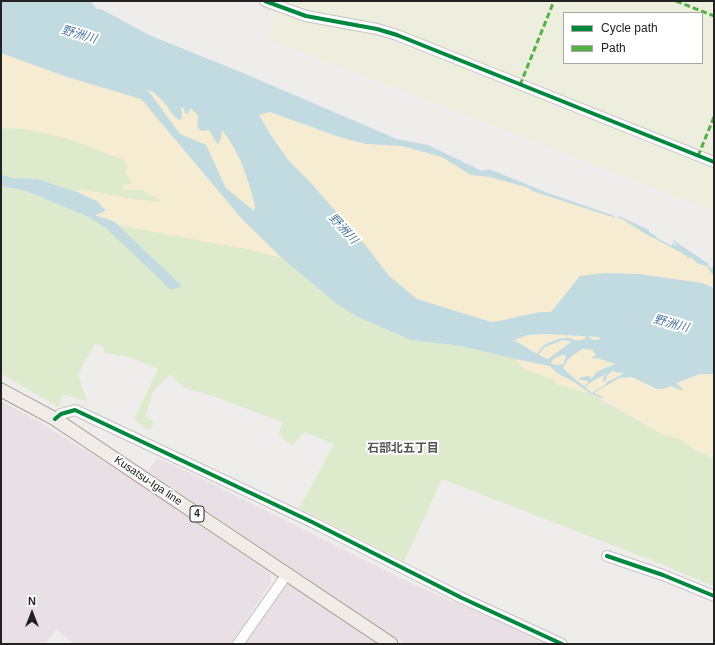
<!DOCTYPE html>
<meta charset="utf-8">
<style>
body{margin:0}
#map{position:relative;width:715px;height:645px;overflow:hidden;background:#efedeb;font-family:Arial,sans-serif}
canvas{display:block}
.frame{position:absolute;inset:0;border:2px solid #222;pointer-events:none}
.legend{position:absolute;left:563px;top:12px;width:140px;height:52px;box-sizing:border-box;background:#fff;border:1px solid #a7a7a7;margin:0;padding:5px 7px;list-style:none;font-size:12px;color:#222}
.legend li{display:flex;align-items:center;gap:8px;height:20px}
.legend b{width:20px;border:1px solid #a7a7a7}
.north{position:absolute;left:12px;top:593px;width:40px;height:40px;-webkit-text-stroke:3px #fff;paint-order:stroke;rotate:0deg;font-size:11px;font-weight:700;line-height:16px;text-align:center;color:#222}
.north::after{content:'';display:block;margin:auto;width:14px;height:18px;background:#222;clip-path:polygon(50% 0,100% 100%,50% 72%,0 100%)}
</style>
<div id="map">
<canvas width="715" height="645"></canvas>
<div class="frame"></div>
<ul class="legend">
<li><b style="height:5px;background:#00873e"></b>Cycle path</li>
<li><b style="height:5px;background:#55b145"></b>Path</li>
</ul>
<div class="north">N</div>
</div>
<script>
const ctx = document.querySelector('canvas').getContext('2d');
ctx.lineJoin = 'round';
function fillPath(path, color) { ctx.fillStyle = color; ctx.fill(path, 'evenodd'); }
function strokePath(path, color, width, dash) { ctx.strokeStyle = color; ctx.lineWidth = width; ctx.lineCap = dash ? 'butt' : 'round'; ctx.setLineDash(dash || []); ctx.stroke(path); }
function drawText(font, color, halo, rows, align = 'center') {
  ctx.font = font + ' Arial,"Noto Sans JP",sans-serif'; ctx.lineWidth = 4; ctx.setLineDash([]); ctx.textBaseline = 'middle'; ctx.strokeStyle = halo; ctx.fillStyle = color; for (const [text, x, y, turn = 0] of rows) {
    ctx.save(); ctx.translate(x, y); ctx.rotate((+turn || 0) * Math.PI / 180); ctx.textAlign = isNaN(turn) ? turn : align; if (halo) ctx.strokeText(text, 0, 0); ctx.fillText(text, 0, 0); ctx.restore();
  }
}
fillPath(new Path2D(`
 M 1,401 L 38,421 L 139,484 L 271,574 L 271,582 L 231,644 L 75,644 L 56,630 L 45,644 L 1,644 Z
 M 157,458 L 209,482 L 413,584 L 550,644 L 404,644 L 148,471 Z
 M 287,583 L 377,644 L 243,644 Z`), '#e8e0e5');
fillPath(new Path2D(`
 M 283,1 L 714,1 L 714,212 L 505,130 L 266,39 ZM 564,13 L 702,13 L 702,63 L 564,63 Z`), '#eeeedf');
fillPath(new Path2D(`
 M 1,128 L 27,129 L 69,139 L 122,159 L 129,165 L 134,183 L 122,189 L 143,190 L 164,203 L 131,199 L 81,189 L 77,192 L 37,179 L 12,178 L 1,174 Z
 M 1,186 L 26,191 L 89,217 L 107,229 L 182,286 L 118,225 L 247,249 L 282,258 L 338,305 L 358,317 L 411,340 L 461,346 L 515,359 L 525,369 L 553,379 L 558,385 C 568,386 577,391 588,392 L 662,434 L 682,440 L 695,450 L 714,458 L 714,586 L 651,560 L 442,479 L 404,561 L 299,508 L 334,444 L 305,432 L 292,446 L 279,435 L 282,422 L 216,397 L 185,388 L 170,374 L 152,393 L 146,416 L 154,423 L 149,431 L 134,419 L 158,369 L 129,357 L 104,353 L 103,346 L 95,344 L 78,374 L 87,401 L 63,395 L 59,407 L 1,374 Z`), '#deeacc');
fillPath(new Path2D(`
 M 1,53 L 67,77 L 141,99 L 242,219 L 282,258 L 247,249 L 118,225 L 115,222 L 94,215 L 105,210 L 97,201 L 77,192 L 81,189 L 131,199 L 163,202 L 143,190 L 122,189 L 123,185 L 133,183 L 125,173 L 129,165 L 122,159 L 69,139 L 27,129 L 1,128 Z
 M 146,88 C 158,95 167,106 175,118 L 181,107 L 184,108 L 188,114 L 190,108 L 198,115 L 197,126 L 209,130 L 221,138 L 221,129 C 240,152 248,178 255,206 L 254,211 L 226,188 L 206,145 L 180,134 Z
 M 270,112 L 342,138 L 367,144 L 402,146 L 442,157 L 471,175 L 490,177 L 529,188 L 532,191 L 609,216 L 614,217 L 615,216 L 619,216 L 617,218 L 624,220 L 644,233 L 681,252 L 689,258 L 691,257 L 697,263 L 706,266 L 714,276 L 714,288 L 710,285 L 580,276 L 551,312 C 531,311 512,320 491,322 L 417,299 L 389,276 L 366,246 L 311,184 L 288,160 L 259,114 Z
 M 546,334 L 600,337 L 599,340 L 594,340 L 586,338 C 576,344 576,339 568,338 C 561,337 548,342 543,346 C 541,348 539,351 537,354 L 514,339 L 528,335 Z
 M 563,340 L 570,341 L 571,342 L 548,359 L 538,355 L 545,347 Z
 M 582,349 L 593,350 L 597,354 L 595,356 L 615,364 L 596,372 L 594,376 L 590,379 L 590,377 L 583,378 L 581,381 L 585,380 L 589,382 L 584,386 L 577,381 L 563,368 C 566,359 575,354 582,349 Z
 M 562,355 L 565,355 L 566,357 L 563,364 L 556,365 L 552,364 L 551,362 L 555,358 Z
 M 515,359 L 550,366 L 557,373 L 574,382 L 588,392 C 577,391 568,386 558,385 L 553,379 L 525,369 Z
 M 612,371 L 619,373 L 621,372 L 623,374 L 615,377 L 592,393 L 585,387 L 593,381 L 610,372 L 604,377 L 605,381 L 607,376 Z
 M 700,374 L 714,374 L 714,458 L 695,450 L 682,440 L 662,434 L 594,393 L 619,378 L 632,377 L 657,389 L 663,389 L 671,386 L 682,389 L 676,384 Z`), '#f5ecd2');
fillPath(new Path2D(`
 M 1,1 L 87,1 L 91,2 L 97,9 L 101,9 L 149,35 L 243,73 L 397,139 L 428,145 L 482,171 L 489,169 L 548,193 L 615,216 L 614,217 L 609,216 L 532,191 L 529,188 L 490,177 L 471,175 L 442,157 L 402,146 L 367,144 L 342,138 L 270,112 L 259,115 L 270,134 L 288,160 L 311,183 L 366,246 L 389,276 L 417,299 L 491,322 C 512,320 531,311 551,312 L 580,276 L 604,273 L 639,274 L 702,283 L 714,288 L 714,374 L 700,374 L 676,383 L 683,389 L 681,390 L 671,386 L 663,389 L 657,389 L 632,377 L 619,378 L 594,393 L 603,397 L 600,398 L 588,392 L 574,382 L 557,373 L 550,366 L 515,359 L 461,346 L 411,340 L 358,317 L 338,305 L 282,258 L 242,219 L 141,99 L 67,77 L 1,53 ZM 147,89 C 154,92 161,99 167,106 C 171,112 173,117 180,120 L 182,118 L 181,107 L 184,108 L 185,113 L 188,114 L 190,108 L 198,115 L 197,126 L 201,131 L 209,130 L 218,145 L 221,138 L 222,130 C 240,153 248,178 255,206 L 254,211 L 226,188 L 206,145 L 180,134 ZM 546,334 L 600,337 L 599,340 L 594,340 L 586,336 L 585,339 C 576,342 576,340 569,338 C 562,337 549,342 543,346 C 541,348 539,351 537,354 L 514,340 L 528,335 ZM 563,340 L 570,341 L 571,342 L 548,359 L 538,355 L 545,347 ZM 582,349 L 593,350 L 594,353 L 597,354 L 593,357 L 593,359 L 598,358 L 615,364 L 596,372 L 594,376 L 590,379 L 590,376 L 581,377 L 579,380 L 585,380 L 589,382 L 584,386 L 577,381 L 563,368 C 566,359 575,354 582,349 ZM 562,355 L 565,355 L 566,357 L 563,364 L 556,365 L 552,364 L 551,362 L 555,358 ZM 612,371 L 619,373 L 621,372 L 623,374 L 607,382 L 605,385 L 592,393 L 585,387 L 593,381 L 609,372 L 604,376 L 603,380 L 605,382 L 607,376 Z
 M 1,174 L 12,178 L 37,179 L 77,192 L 97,201 L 106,211 L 95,215 L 115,222 L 182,286 L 171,290 L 107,229 L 89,217 L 26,191 L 1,186 Z
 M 619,216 L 649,230 L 649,232 L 656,236 L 657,238 L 672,246 L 672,243 L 675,245 L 677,246 L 673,241 L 673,240 L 709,264 L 707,266 L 712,268 L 713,266 L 714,267 L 714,276 L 706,266 L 697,263 L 691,257 L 689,258 L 680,252 L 644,233 L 624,220 L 617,217 Z`), '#c1dbe0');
const minor = new Path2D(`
 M 265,1 L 306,16 L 377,29 L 397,35 L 714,162
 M 55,419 L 61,414 L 75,410 L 312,522 L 462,598 L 562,644
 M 607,556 L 663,575 L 714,596
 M 238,644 L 287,574`);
const major = new Path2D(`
 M 1,390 L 55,419 L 391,644`);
strokePath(minor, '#c5c4c3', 12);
strokePath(major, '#a49989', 15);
strokePath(minor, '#fdfcfc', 10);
strokePath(major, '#f1ece8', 13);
strokePath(new Path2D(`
 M 676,1 L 714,16
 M 520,85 L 554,1
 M 698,156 L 714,117`), '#55b145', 3, [6, 3]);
strokePath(new Path2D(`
 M 265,1 L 306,16 L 377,29 L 397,35 L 714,162
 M 55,419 L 61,414 L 75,410 L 312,522 L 462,598 L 562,644
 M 607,556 L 663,575 L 714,596`), '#00873e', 4);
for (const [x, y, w] of [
 [197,514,14]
]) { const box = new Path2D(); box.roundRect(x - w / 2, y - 8, w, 16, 3); ctx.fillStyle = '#fff'; ctx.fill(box); strokePath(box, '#222', 1); }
drawText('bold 10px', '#222', null, [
 ["4",197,514]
]);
drawText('11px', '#222', '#fff', [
 ["Kusatsu-Iga line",148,481,34]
]);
drawText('italic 12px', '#4c799c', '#fff', [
 ["野洲川",79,35,16],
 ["野洲川",343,229,47],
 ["野洲川",671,324,15]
]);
drawText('bold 12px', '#555', '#fff', [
 ["石部北五丁目",403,449]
]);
</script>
